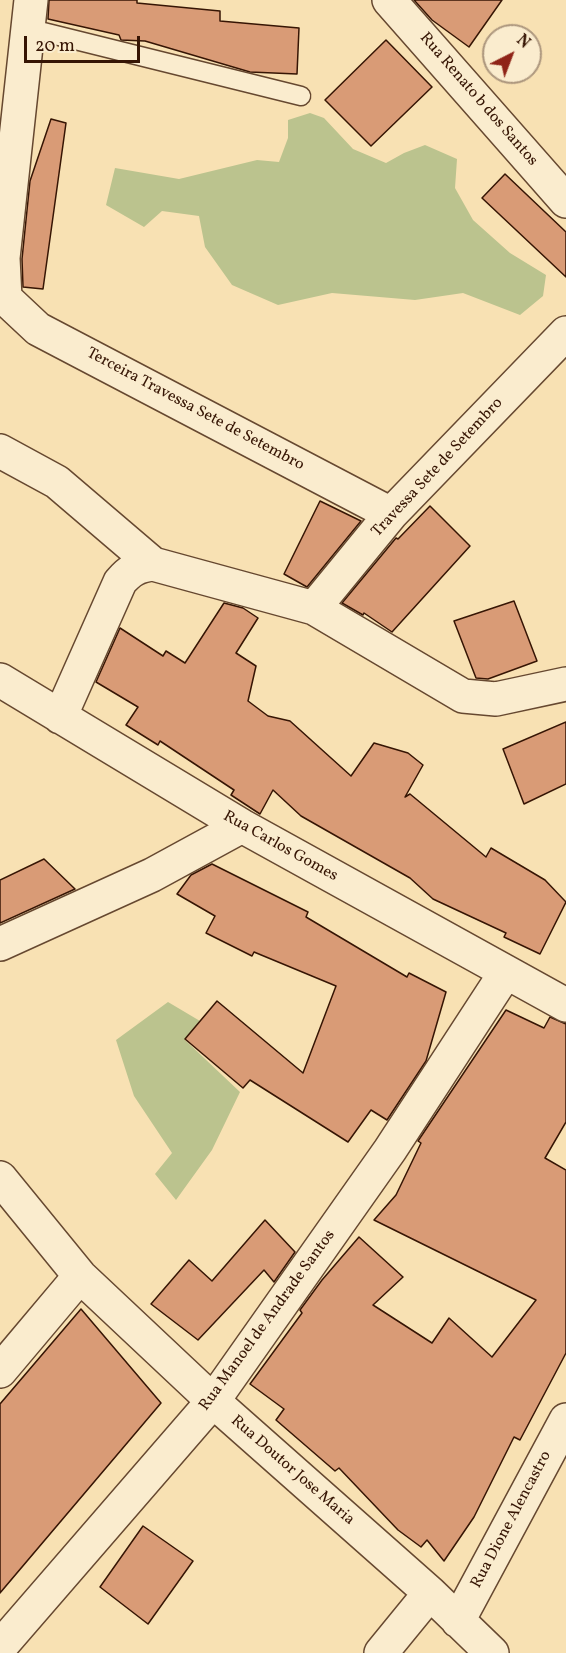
<!DOCTYPE html>
<style>
body{margin:0}
#map{position:relative;width:566px;height:1653px;overflow:hidden;background:#f8e1b3;font-family:Vollkorn,serif}
canvas{display:block}
.north{position:absolute;left:482px;top:24px;width:60px;height:60px;box-sizing:border-box;background:#faecce;border:2px solid #ac967d;border-radius:50%;rotate:42deg;font-size:16px;font-weight:700;line-height:24px;text-align:center;color:#361504}
.north::after{content:'';display:block;margin:auto;width:21px;height:27px;background:#8f2418;clip-path:polygon(50% 0,100% 100%,50% 72%,0 100%)}
.scale{position:absolute;left:24px;top:36px;width:116px;height:27px;box-sizing:border-box;border:3px solid #361504;border-top:0;padding-left:8px;font-size:18px;line-height:21px;white-space:nowrap;color:#361504;-webkit-text-stroke:4px #faecce;paint-order:stroke}
</style>
<div id="map">
<canvas width="566" height="1653"></canvas>
<div class="north">N</div>
<div class="scale">20 m</div>
</div>
<script>
const ctx = document.querySelector('canvas').getContext('2d');
ctx.lineJoin = 'round';
function fillPath(path, color) { ctx.fillStyle = color; ctx.fill(path, 'evenodd'); }
function strokePath(path, color, width, dash) { ctx.strokeStyle = color; ctx.lineWidth = width; ctx.lineCap = dash ? 'butt' : 'round'; ctx.setLineDash(dash || []); ctx.stroke(path); }
function drawText(font, color, halo, rows, align = 'center') {
  ctx.font = font + ' Vollkorn,serif'; ctx.lineWidth = 5; ctx.setLineDash([]); ctx.textBaseline = 'middle'; ctx.strokeStyle = halo; ctx.fillStyle = color; for (const [text, x, y, turn = 0] of rows) {
    ctx.save(); ctx.translate(x, y); ctx.rotate((+turn || 0) * Math.PI / 180); ctx.textAlign = isNaN(turn) ? turn : align; if (halo) ctx.strokeText(text, 0, 0); ctx.fillText(text, 0, 0); ctx.restore();
  }
}
fillPath(new Path2D(`
 M 310,113 L 324,118 L 353,149 L 386,163 L 404,153 L 425,145 L 457,159 L 455,188 L 473,220 L 510,253 L 546,275 L 543,296 L 520,315 L 463,293 L 415,300 L 332,293 L 278,305 L 232,285 L 205,247 L 199,216 L 162,211 L 144,227 L 106,205 L 115,168 L 179,179 L 257,160 L 279,162 L 288,138 L 288,120 Z
 M 168,1002 L 200,1021 L 185,1040 L 240,1092 L 212,1150 L 176,1200 L 155,1174 L 172,1153 L 134,1096 L 116,1040 Z`), '#bbc38e');
const building = new Path2D(`
 M 49,0 L 137,0 L 137,3 L 220,11 L 220,21 L 299,28 L 297,74 L 250,72 L 145,41 L 121,40 L 119,35 L 48,19 Z
 M 414,0 L 502,0 L 469,47 L 432,20 Z
 M 386,40 L 432,87 L 371,146 L 325,100 Z
 M 51,119 L 66,123 L 43,289 L 23,287 L 22,259 L 30,181 Z
 M 505,174 L 566,232 L 566,277 L 482,198 Z
 M 320,501 L 361,521 L 307,587 L 284,574 Z
 M 430,506 L 470,546 L 392,632 L 364,613 L 363,615 L 342,603 L 396,538 L 398,539 Z
 M 514,601 L 537,661 L 488,679 L 476,678 L 454,621 Z
 M 224,603 L 243,608 L 258,618 L 236,653 L 256,666 L 248,701 L 268,716 L 290,721 L 351,776 L 374,743 L 408,753 L 423,765 L 405,797 L 410,794 L 486,857 L 491,848 L 545,880 L 566,902 L 540,954 L 504,937 L 506,933 L 433,899 L 410,878 L 301,816 L 273,790 L 260,814 L 231,795 L 234,790 L 160,741 L 158,745 L 126,725 L 138,707 L 96,682 L 120,628 L 163,656 L 166,651 L 185,663 Z
 M 566,722 L 566,784 L 524,804 L 503,749 Z
 M 44,859 L 75,889 L 0,923 L 0,880 Z
 M 212,864 L 308,912 L 306,917 L 407,977 L 409,973 L 446,992 L 426,1061 L 387,1120 L 371,1110 L 348,1142 L 250,1080 L 243,1088 L 185,1039 L 217,1001 L 303,1073 L 336,986 L 254,952 L 252,956 L 206,933 L 215,916 L 177,894 L 191,875 Z
 M 506,1010 L 544,1028 L 550,1017 L 566,1024 L 566,1122 L 545,1158 L 566,1170 L 566,1353 L 520,1440 L 514,1437 L 474,1517 L 444,1561 L 427,1540 L 421,1547 L 398,1530 L 339,1468 L 335,1471 L 276,1420 L 284,1409 L 250,1384 L 302,1313 L 300,1310 L 322,1280 L 359,1237 L 403,1277 L 373,1305 L 432,1343 L 449,1318 L 492,1357 L 536,1300 L 374,1220 L 396,1195 L 421,1143 L 418,1141 Z
 M 265,1220 L 295,1252 L 274,1282 L 264,1270 L 198,1340 L 151,1304 L 189,1260 L 212,1281 Z
 M 81,1309 L 161,1403 L 0,1593 L 0,1404 Z
 M 143,1526 L 193,1561 L 148,1624 L 100,1587 Z`);
fillPath(building, '#d99b76');
strokePath(building, '#361504', 1.5);
const lane = new Path2D(`
 M 27,28 L 301,96`);
const street = new Path2D(`
 M 31,0 L 3,258 L 5,298 L 38,329 L 391,514
 M 389,0 L 566,201
 M 0,451 L 57,482 L 153,564
 M 314,608 L 391,514 L 566,333
 M 0,680 L 242,826 L 566,1005
 M 60,717 L 120,582 C 130,570 138,566 153,564 L 314,608 L 463,696 L 496,699 L 566,684
 M 0,944 L 152,875 L 242,826
 M 0,1178 L 80,1276 L 213,1401 L 430,1593 L 492,1653
 M 0,1371 L 80,1276
 M 458,1621 L 566,1420
 M 0,1647 L 213,1401 L 390,1150 L 506,972
 M 381,1653 L 430,1593`);
strokePath(lane, '#664830', 21);
strokePath(street, '#664830', 36);
strokePath(lane, '#faecce', 18);
strokePath(street, '#faecce', 33);
drawText('16px', '#361504', '#faecce', [
 ["Rua Renato b dos Santos",478,100,49],
 ["Terceira Travessa Sete de Setembro",195,410,28],
 ["Travessa Sete de Setembro",438,468,-47],
 ["Rua Carlos Gomes",280,847,29],
 ["Rua Manoel de Andrade Santos",268,1321,-54],
 ["Rua Doutor Jose Maria",292,1471,41],
 ["Rua Dione Alencastro",512,1520,-62]
]);
</script>
